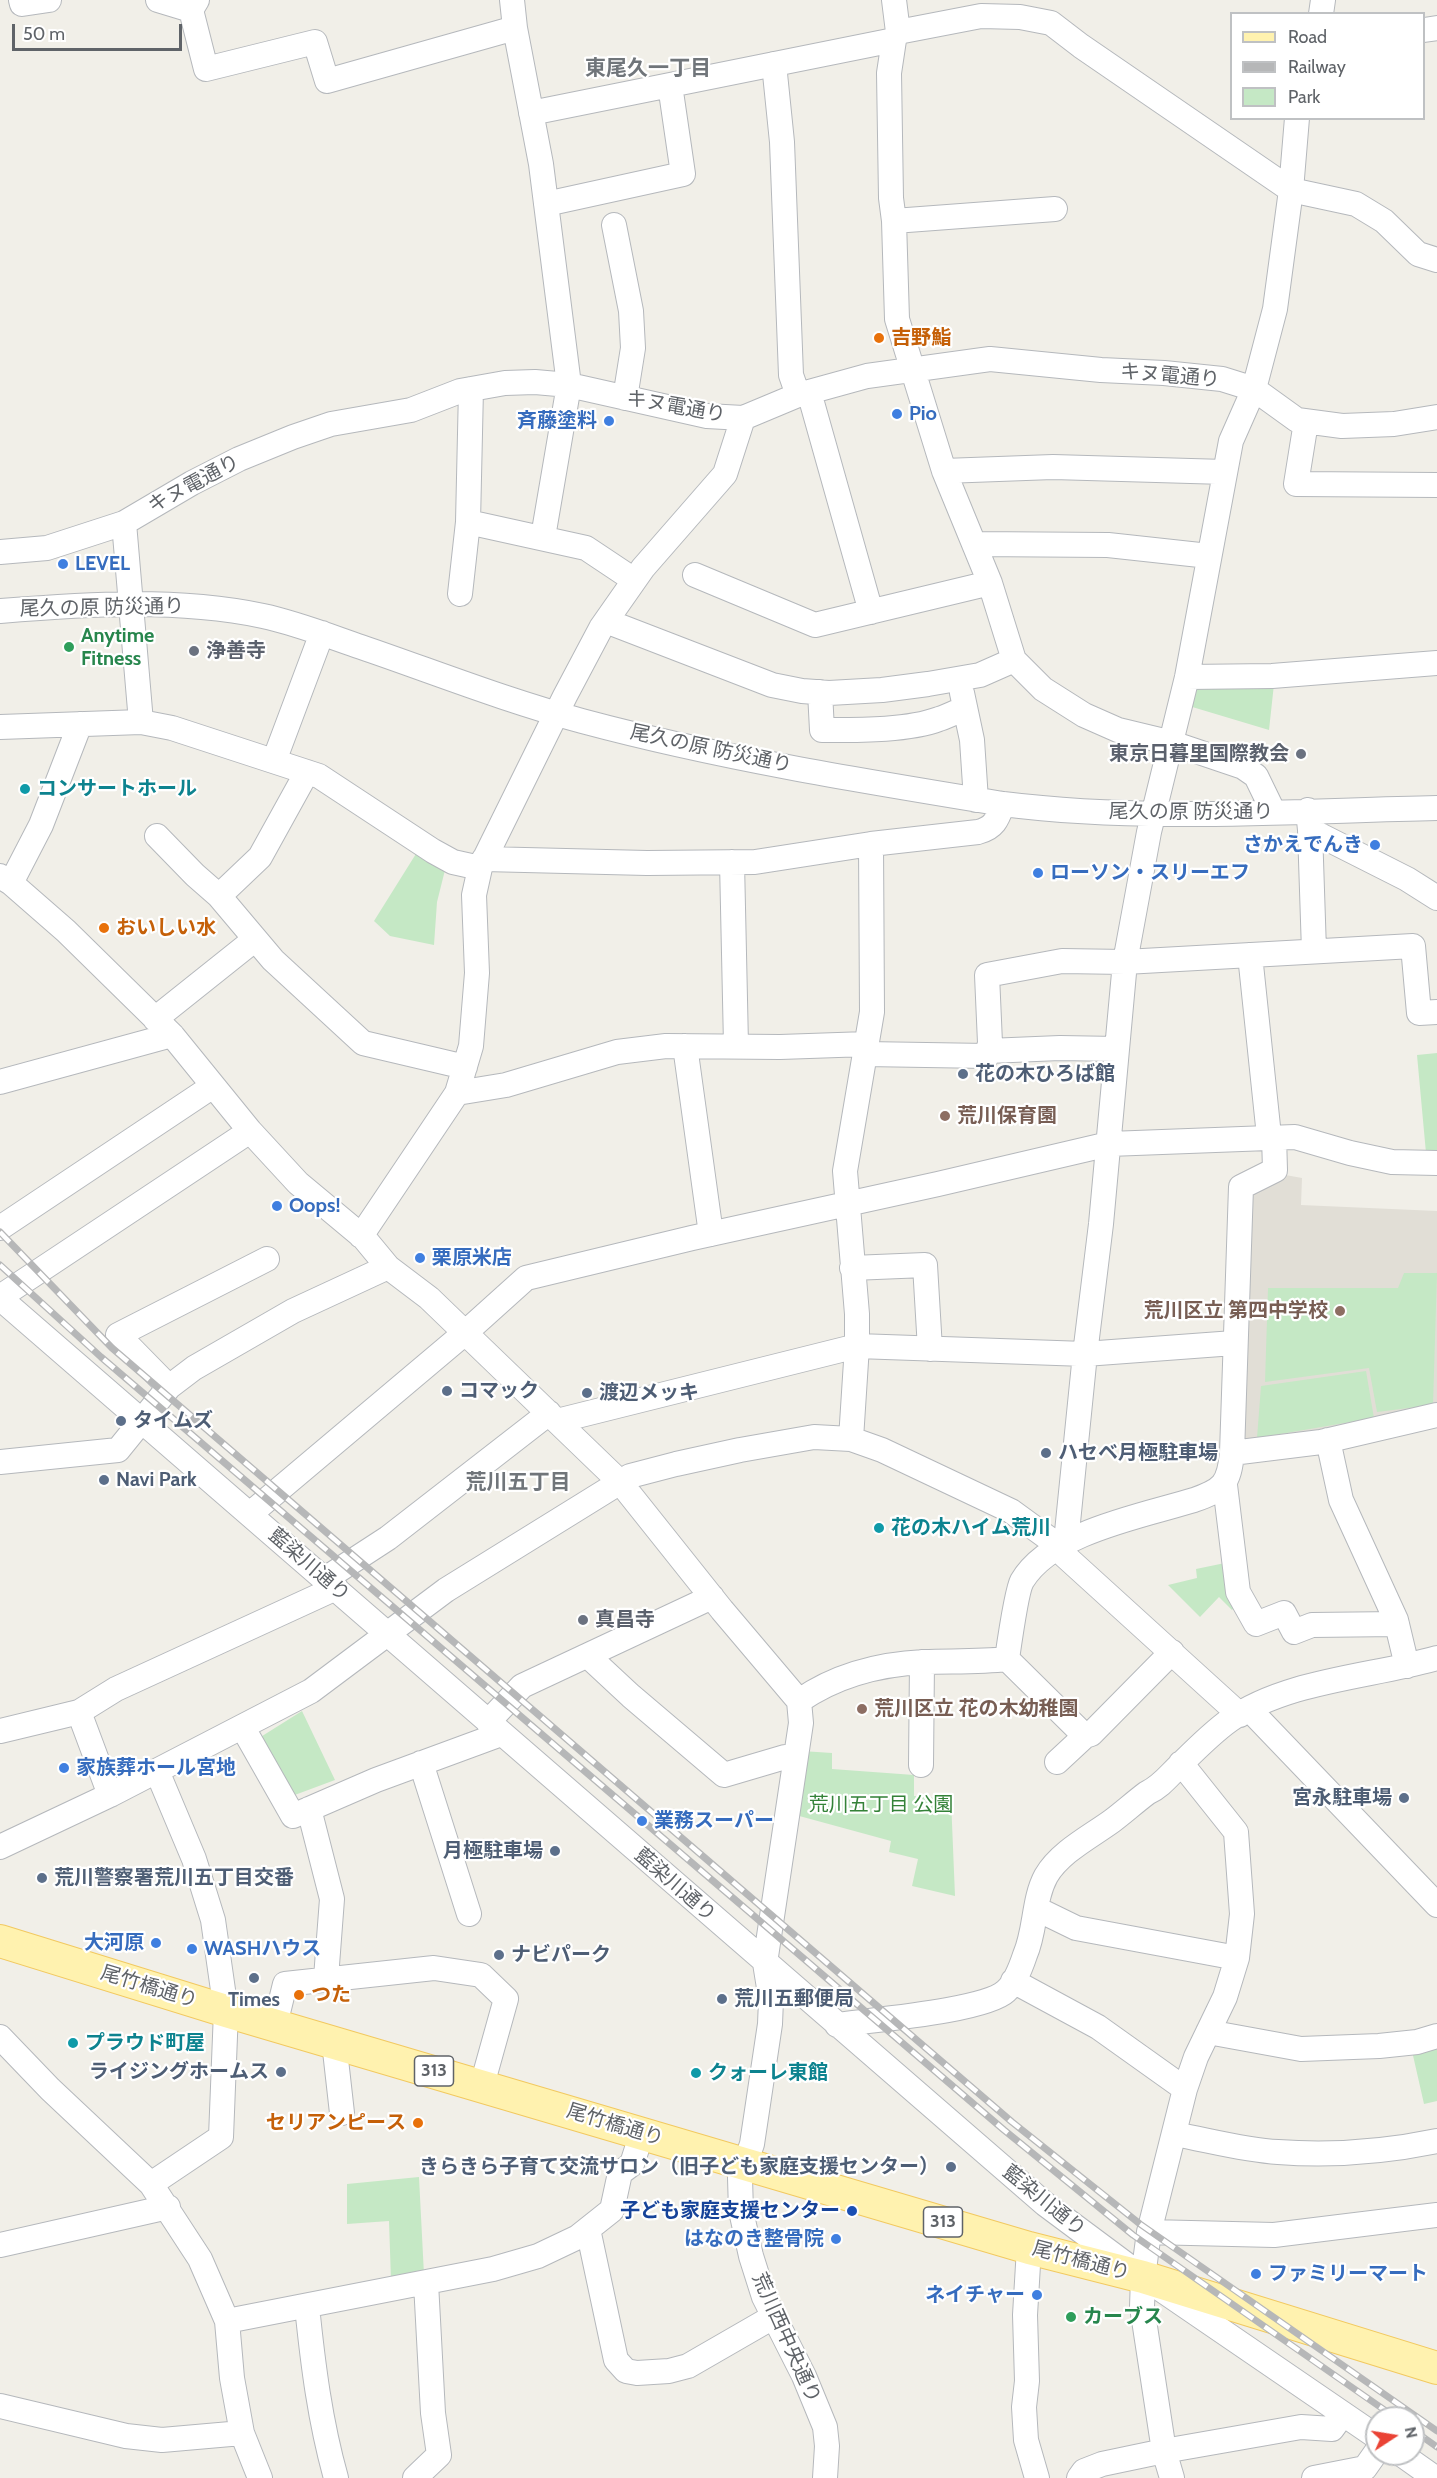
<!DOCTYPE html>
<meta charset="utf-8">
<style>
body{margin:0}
#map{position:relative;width:1437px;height:2478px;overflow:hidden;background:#f1efe8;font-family:Cabin,sans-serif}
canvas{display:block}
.legend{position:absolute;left:1230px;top:12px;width:195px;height:108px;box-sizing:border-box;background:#fff;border:2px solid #bfc1c3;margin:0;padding:8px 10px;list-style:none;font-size:18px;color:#5f6368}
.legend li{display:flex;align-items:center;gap:12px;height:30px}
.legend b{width:30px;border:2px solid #bfc1c3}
.north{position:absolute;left:1365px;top:2406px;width:60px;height:60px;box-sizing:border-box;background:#fff;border:2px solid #bfc1c3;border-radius:50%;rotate:78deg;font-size:16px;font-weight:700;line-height:24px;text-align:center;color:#5f6368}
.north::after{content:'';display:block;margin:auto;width:21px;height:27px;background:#ea4335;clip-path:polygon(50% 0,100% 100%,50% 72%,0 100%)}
.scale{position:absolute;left:12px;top:24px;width:170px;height:27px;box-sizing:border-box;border:3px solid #5f6368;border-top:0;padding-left:8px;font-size:18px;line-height:21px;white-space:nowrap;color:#5f6368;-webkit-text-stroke:4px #fff;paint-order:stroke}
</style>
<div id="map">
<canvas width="1437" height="2478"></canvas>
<ul class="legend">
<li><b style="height:8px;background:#fff2af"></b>Road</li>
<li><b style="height:8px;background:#b6b7b8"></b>Railway</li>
<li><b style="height:16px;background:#c5e8c5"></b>Park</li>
</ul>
<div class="north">N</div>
<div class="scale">50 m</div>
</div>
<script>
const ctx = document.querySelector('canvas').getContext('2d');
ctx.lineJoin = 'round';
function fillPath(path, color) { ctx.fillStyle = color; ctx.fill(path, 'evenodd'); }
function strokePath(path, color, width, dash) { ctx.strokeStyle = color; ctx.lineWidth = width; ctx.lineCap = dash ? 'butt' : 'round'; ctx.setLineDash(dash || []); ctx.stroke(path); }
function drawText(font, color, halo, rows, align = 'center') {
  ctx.font = font + ' Cabin,"Noto Sans JP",sans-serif'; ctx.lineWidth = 4.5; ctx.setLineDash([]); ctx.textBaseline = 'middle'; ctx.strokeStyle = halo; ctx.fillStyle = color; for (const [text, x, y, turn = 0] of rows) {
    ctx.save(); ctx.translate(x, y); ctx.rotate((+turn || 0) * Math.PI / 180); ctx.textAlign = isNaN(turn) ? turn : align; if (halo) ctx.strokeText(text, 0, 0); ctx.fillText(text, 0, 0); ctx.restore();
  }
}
fillPath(new Path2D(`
 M 1280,1174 L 1302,1178 L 1301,1205 L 1437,1211 L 1437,1410 L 1247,1443 L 1238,1438 L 1248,1189 Z`), '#e1ded6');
fillPath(new Path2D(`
 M 1274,684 L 1269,730 L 1189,706 L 1195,685 Z
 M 419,849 L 446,866 L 437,902 L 434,945 L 390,936 L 374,921 Z
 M 1437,1053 L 1437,1152 L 1426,1153 L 1417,1055 Z
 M 1404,1273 L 1437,1273 L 1433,1405 L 1377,1412 L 1369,1368 L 1265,1382 L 1268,1288 L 1398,1288 Z
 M 1366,1371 L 1374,1418 L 1257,1438 L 1261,1386 Z
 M 1225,1563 L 1234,1608 L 1232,1610 L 1219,1597 L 1200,1617 L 1168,1585 L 1197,1578 L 1196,1569 Z
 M 302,1711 L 335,1780 L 292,1796 L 259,1738 Z
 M 802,1751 L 832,1753 L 832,1769 L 914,1775 L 914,1796 L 951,1799 L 955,1896 L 912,1886 L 918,1859 L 889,1852 L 891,1841 L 792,1814 Z
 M 1437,2045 L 1437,2101 L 1424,2104 L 1412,2051 Z
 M 419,2177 L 424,2275 L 391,2280 L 389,2221 L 347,2224 L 347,2184 Z`), '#c5e8c5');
const minor = new Path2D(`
 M 21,0 L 22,4 L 49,0
 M 158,0 L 191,10
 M 197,0 L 191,10 L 206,69 L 315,42 L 327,81 L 515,28
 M 512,0 L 515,28 L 541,164 L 569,385 L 543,537
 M 894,0 L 898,32 L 894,40 L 889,73 L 891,198 L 894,221 L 897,319 L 944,471 L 990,583 L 1014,660 L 1043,689 L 1084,715 L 1118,730 L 1172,743 L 1243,767 L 1256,776 L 1273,811
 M 1321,14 L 1323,0
 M 1424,30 L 1437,28
 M 898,32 L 981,16 L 1020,17 L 1051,23 L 1081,46 L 1291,190 L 1356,204 L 1384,221 L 1418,254 L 1437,260
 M 774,64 L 782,142 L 791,375 L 798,395
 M 531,113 L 894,40
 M 546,204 L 683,174 L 670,85
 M 894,221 L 1055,209
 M 614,225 L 631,311 L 633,348 L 625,398
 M 809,392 L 871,612
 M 1306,422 L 1296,484 L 1437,485
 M 944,471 L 1053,467 L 1225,472
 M 468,522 L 586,548 L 634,580
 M 124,523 L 141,722
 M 974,544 L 1108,545 L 1209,556
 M 0,552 L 47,548 L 124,523 L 192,483 L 239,459 L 293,437 L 331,424 L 411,410 L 460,391 L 505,383 L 535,382 L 569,385 L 707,416 L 743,418 L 798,395 L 867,376 L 990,359 L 1101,370 L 1164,373 L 1222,379 L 1254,389 L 1297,420 L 1342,426 L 1394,424 L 1437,417
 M 695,575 L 815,625 L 990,583
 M 460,594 L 468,522 L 471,389
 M 0,611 C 87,604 176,598 263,616 C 296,623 329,636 361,647 C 434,672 507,701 582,721 C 720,758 862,781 1003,804 C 1146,822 1293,811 1437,808
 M 606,621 L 772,685 L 802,691 L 829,693 L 882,690 L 928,684 L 980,675 L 1014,660
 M 1187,677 L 1272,676 L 1437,663
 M 820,692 L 822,730 C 856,730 907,731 939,719 C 948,716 956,712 965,708
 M 962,693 L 972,740 L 976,800
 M 0,727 L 141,722 L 172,728 L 319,776 L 433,851 L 453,862 L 480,868
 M 274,761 L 322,633
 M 1308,810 L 1310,830 L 1407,879 L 1437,898
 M 1310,830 L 1314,951
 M 157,836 L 195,875 L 219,896 L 273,960 L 363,1043 L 465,1067
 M 484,859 L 647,863 L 755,862 L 871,844 L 978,832 C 994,828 997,820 1003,804
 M 732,862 L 736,1045
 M 0,876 L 11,883 L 66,931 L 172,1035 L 250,1131 L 298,1183 L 364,1238 L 388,1267 L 429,1298 L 620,1482 L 722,1610 L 799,1701 L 801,1723 L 765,1963 L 771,2000 L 770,2024 L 752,2144 L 740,2178 L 741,2211 L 751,2256 L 764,2297 L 804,2376 L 825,2427 L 827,2446 L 825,2478
 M 11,883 L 41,825 L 80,724
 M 219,896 L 260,857 L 307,772
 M 1250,955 L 1269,1136
 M 155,1019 L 254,940
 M 685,1046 L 711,1234
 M 988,1051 L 1060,1048 L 1117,1049
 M 865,1054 L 987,1056 L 990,1043 L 987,975 L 1062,961 L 1125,962 L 1413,946 L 1419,1013 L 1437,1012
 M 0,1082 L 172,1035
 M 457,1093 L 471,1046 L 477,973 L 474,895 L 480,868 L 565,696 L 601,628 L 643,568 L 725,474 L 743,418
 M 0,1228 L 213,1086
 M 361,1236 L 457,1093 L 506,1085 L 617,1052 L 666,1046 L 780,1047 L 867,1044
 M 852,1268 L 925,1265 L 930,1349
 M 0,1297 L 250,1131
 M 0,1298 L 1045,2204 L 1143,2277 L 1377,2437
 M 169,1387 L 118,1335 L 267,1259
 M 557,1421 L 857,1346 L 1085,1354 L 1234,1343
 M 851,1439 L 857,1346 L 857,1314 L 845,1171 L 872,1012 L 871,844
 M 1328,1440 L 1341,1500 L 1396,1620 L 1407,1666
 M 1232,1453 L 1321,1442 L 1437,1415
 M 0,1462 L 118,1450 L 169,1387 L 194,1368 L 293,1311 L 388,1267
 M 1225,1485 L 1238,1592 L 1256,1624 L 1284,1613 L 1294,1632 L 1312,1625 L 1397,1624
 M 250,1514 L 466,1332 L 526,1278 L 692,1238 L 938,1184 L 1109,1144 L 1295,1137 L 1350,1153 L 1392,1162 L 1437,1163
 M 1059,1546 L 1067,1532 L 1085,1354 L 1101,1224 L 1125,962 L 1149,832 L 1187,677 L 1231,441 L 1254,389 L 1275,309 L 1291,190 L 1297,118
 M 325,1579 L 388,1538 L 549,1413
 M 588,1656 L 631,1696 L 724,1775 L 785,1757 L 795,1759
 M 1007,1659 L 1085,1736 L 1091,1734 L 1172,1652
 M 799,1701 C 835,1676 880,1664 924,1662 C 952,1661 980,1662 1007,1659 C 1009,1645 1017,1590 1022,1581 C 1051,1532 1142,1516 1194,1500 C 1223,1490 1229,1484 1232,1453 L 1241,1187 L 1275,1170 L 1274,1136
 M 1250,1710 L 1437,1905
 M 79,1712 L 110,1795
 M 488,1722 L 522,1686 L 712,1597
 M 243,1728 L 293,1816 L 376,1780 L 501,1734
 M 0,1731 L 79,1712 L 116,1689 L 336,1588
 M 1057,1762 L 1085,1736
 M 421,1763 L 469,1914
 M 921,1765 L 922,1662
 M 309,1809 L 332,1899 L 326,1978
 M 0,1847 L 110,1795 L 311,1691 L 446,1590 L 630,1476 L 676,1464 L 740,1450 L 814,1437 L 851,1439 L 882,1450 L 1011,1511 L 1059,1546 L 1065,1556 L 1240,1715
 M 1037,1909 L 1076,1928 L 1237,1958
 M 1013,1981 L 1098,2027 L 1185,2089
 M 275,2025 L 285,1984 L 434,1968 L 481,1975 L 506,1999 L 482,2085
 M 837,2025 C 870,2020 985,2011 1006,1991 C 1015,1983 1021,1967 1025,1955 C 1036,1930 1033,1900 1046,1876 C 1060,1852 1090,1837 1112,1821 C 1124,1812 1135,1802 1147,1793 C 1162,1786 1170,1774 1182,1763 C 1197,1748 1213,1732 1230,1720 C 1287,1680 1371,1677 1437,1658
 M 1208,2032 L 1301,2049 L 1379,2046 L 1417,2042 L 1437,2036
 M 0,2037 L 50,2089 L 151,2184 L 200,2259 L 227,2321 L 232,2378 L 242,2433 L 260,2478
 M 334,2042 L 342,2113
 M 1174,2134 C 1208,2140 1243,2150 1278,2152 C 1332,2156 1384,2152 1437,2141
 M 151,2184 L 221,2137 L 226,2011 L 213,1920 L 194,1859 L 157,1771
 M 588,2229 L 616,2360 L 626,2371 L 637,2373 L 669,2371 L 688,2366 L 773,2317
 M 1149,2232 L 1274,2235 L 1437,2215
 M 0,2245 L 168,2207
 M 1029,2248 L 1025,2315 L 1027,2381 L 1024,2407 L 1026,2440 L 1037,2478
 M 307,2306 C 313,2365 320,2421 336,2478
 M 227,2321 L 493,2269 L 538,2256 L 578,2237 L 612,2210 L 620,2173 L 632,2164 L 642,2133
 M 0,2406 L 126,2436 L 162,2440 L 242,2433
 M 1401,2454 L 1435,2478
 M 415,2478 L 439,2455 L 433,2413 L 426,2283
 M 1079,2478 L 1084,2471 L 1102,2464 L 1164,2451 L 1301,2427 L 1332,2429 L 1343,2414
 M 1172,2478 L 1164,2451 L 1142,2307 L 1143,2277 L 1149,2232 L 1185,2089 L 1196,2057 L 1225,1997 L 1237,1958 L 1242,1914 L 1236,1832 L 1181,1763
 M 1314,2478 L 1365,2468 L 1377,2451`);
const major = new Path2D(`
 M 0,1941 L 226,2011 L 1029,2248 L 1143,2277 L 1437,2368`);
strokePath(minor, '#b5b8bc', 26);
strokePath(major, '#f2c960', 34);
strokePath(minor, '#fff', 24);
strokePath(major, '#fff2af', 32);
const rail = new Path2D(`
 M 0,1232 L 112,1348 L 1012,2122 L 1140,2224 L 1437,2431
 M 0,1265 L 101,1357 L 1004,2130 L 1133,2235 L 1396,2418
 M 1413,2430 L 1437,2447`);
strokePath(rail, '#b6b7b8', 7);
strokePath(rail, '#fff', 4.5, [14]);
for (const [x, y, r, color] of [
 [879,338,6,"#e8710a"],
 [897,414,6,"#3f7fe0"],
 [609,421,6,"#3f7fe0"],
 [63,564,6,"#3f7fe0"],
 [69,647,6,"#2e9e5b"],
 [194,651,6,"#6b7280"],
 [1301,754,6,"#6b7280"],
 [25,789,6,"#0f9aa8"],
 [1375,845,6,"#3f7fe0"],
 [1038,873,6,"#3f7fe0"],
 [104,928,6,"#e8710a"],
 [963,1074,6,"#5c6f8a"],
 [945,1116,6,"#8d6e63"],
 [277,1206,6,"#3f7fe0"],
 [420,1258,6,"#3f7fe0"],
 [1340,1311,6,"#8d6e63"],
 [447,1391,6,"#5c6f8a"],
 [587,1393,6,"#5c6f8a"],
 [121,1421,6,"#5c6f8a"],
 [1046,1453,6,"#5c6f8a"],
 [104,1480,6,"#5c6f8a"],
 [879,1528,6,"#0f9aa8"],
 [583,1620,6,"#6b7280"],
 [862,1709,6,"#8d6e63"],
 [64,1768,6,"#3f7fe0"],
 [1404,1798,6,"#5c6f8a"],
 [642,1821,6,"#3f7fe0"],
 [555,1851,6,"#5c6f8a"],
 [42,1878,6,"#5c6f8a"],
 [156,1943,6,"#3f7fe0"],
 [192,1949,6,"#3f7fe0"],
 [499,1955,6,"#5c6f8a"],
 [254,1978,6,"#5c6f8a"],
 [299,1995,6,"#e8710a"],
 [722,1999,6,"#5c6f8a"],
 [73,2043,6,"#0f9aa8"],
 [281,2072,6,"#5c6f8a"],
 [696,2073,6,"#0f9aa8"],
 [418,2123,6,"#e8710a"],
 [951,2167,6,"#5c6f8a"],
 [852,2211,6,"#1a4fb4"],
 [836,2239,6,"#3f7fe0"],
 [1256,2274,6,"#3f7fe0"],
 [1037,2295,6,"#3f7fe0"],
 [1071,2317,6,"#2e9e5b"]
]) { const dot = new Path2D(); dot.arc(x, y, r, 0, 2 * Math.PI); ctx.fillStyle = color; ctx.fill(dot); strokePath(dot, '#fff', 2); }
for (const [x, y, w] of [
 [434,2071,39],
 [943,2222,39]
]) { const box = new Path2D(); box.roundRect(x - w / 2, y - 15, w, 30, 4.5); ctx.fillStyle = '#fff'; ctx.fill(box); strokePath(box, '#5f6368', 1.5); }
drawText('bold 18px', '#5f6368', null, [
 ["313",434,2071],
 ["313",943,2222]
]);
drawText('bold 20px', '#c56008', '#fff', [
 ["吉野鮨",891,338],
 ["おいしい水",116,928],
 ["つた",311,1995],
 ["セリアンピース",406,2123,"right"]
], 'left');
drawText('20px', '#5f6368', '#fff', [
 ["キヌ電通り",1170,376,5],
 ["キヌ電通り",676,407,10],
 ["キヌ電通り",194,484,-28],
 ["尾久の原 防災通り",102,608,-1],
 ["尾久の原 防災通り",711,749,12],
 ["尾久の原 防災通り",1191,812],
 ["藍染川通り",309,1565,41],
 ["藍染川通り",675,1885,41],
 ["尾竹橋通り",149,1987,17],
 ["尾竹橋通り",615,2125,17],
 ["藍染川通り",1044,2201,39],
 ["尾竹橋通り",1081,2261,15],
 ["荒川西中央通り",786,2338,66]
]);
drawText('bold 20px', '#366cbe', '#fff', [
 ["Pio",909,414],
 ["斉藤塗料",597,421,"right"],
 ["LEVEL",75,564],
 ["さかえでんき",1363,845,"right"],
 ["ローソン・スリーエフ",1050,873],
 ["Oops!",289,1206],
 ["栗原米店",432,1258],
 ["家族葬ホール宮地",76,1768],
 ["業務スーパー",654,1821],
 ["大河原",144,1943,"right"],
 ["WASHハウス",204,1949],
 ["はなのき整骨院",824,2239,"right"],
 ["ファミリーマート",1268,2274],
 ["ネイチャー",1025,2295,"right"]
], 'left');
drawText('bold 20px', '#27864d', '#fff', [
 ["Anytime",81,636],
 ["Fitness",81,659],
 ["カーブス",1083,2317]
], 'left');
drawText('bold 20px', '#5b616d', '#fff', [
 ["浄善寺",206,651],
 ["東京日暮里国際教会",1289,754,"right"],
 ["真昌寺",595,1620]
], 'left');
drawText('bold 20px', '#0d838f', '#fff', [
 ["コンサートホール",37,789],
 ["花の木ハイム荒川",891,1528],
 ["プラウド町屋",85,2043],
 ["クォーレ東館",708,2073]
], 'left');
drawText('bold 20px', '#4e5e75', '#fff', [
 ["花の木ひろば館",975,1074],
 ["コマック",459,1391],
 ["渡辺メッキ",599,1393],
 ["タイムズ",133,1421],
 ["ハセベ月極駐車場",1058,1453],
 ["Navi Park",116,1480],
 ["宮永駐車場",1392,1798,"right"],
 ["月極駐車場",543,1851,"right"],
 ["荒川警察署荒川五丁目交番",54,1878],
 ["ナビパーク",511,1955],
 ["荒川五郵便局",734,1999],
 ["Times",254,2000,"center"],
 ["ライジングホームス",269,2072,"right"],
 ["きらきら子育て交流サロン（旧子ども家庭支援センター）",939,2167,"right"]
], 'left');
drawText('bold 20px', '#785e54', '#fff', [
 ["荒川保育園",957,1116],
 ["荒川区立 第四中学校",1328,1311,"right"],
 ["荒川区立 花の木幼稚園",874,1709]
], 'left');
drawText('20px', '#348238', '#fff', [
 ["荒川五丁目 公園",881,1805]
]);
drawText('bold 20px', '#164399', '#fff', [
 ["子ども家庭支援センター",840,2211]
], 'right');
drawText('bold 21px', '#70757a', '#fff', [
 ["東尾久一丁目",648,69],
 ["荒川五丁目",518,1483]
]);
</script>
